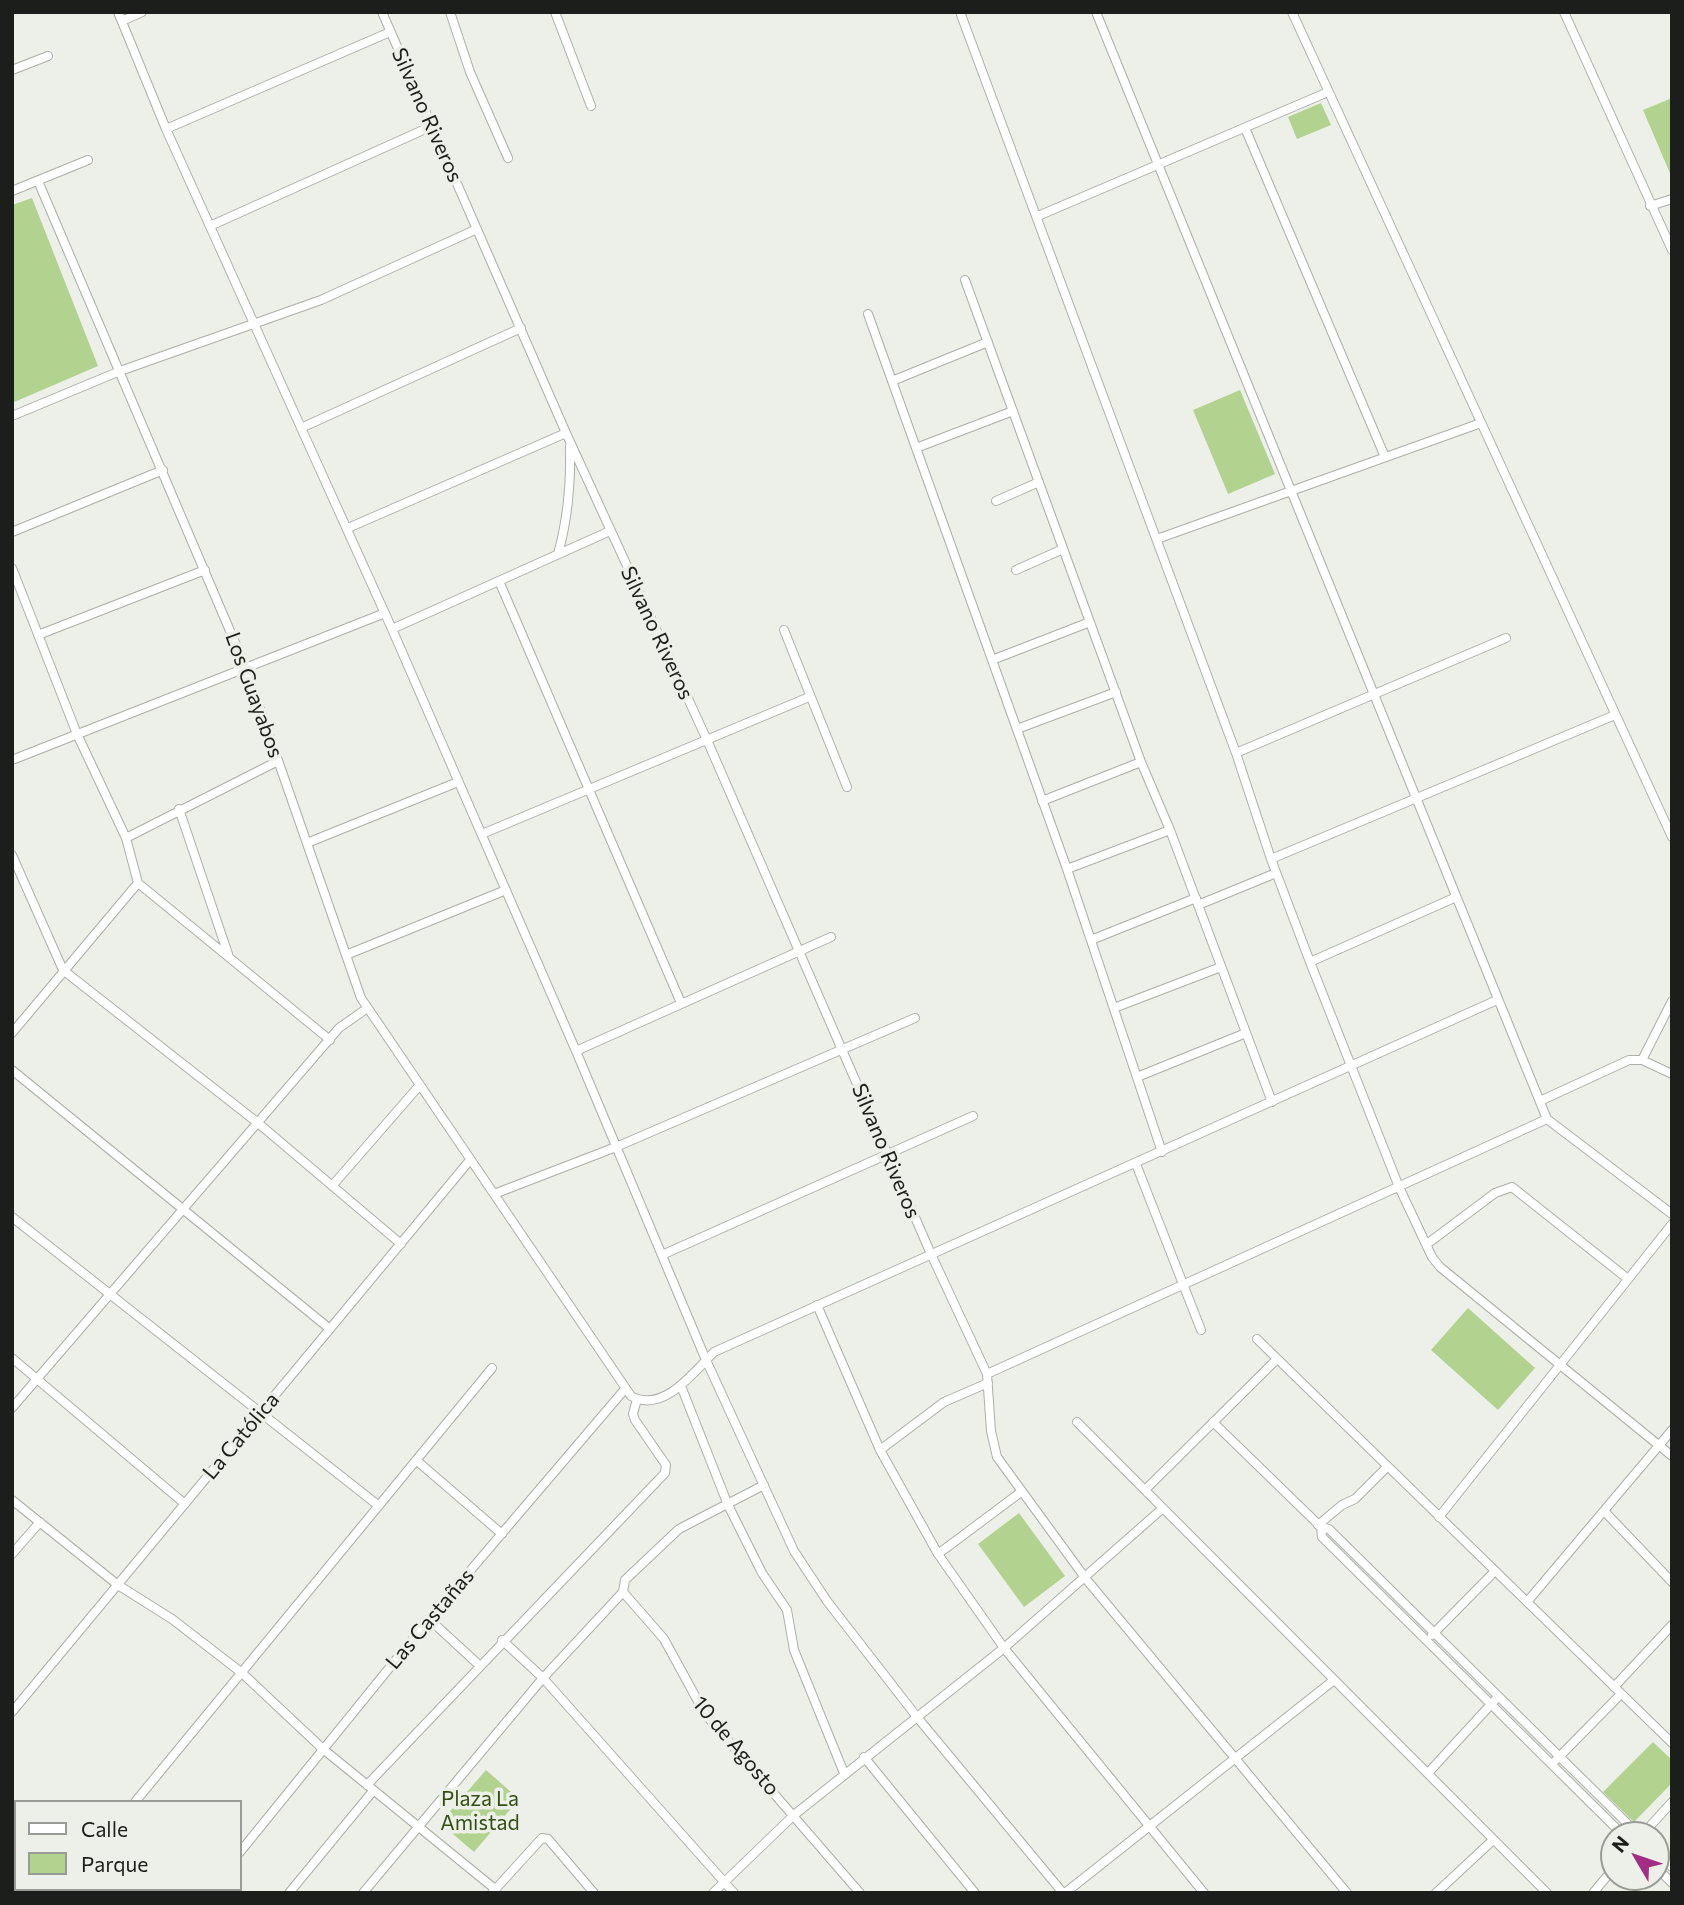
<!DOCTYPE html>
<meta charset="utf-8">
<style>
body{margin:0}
#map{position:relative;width:1684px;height:1905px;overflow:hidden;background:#ecf0e8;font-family:Commissioner,sans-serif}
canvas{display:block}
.frame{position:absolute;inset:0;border:14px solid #1c1e1b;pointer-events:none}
.legend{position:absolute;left:14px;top:1800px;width:228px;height:91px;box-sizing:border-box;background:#ecf0e8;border:2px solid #999c96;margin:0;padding:9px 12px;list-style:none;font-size:21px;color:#1c1e1b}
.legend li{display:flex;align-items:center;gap:14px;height:35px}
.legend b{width:35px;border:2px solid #999c96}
.north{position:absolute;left:1600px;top:1821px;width:70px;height:70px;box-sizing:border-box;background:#ecf0e8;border:2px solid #999c96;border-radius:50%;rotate:309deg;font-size:19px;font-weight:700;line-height:28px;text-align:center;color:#1c1e1b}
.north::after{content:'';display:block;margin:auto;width:24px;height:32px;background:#a32d86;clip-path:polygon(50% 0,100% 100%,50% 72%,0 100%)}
</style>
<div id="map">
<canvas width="1684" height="1905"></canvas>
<div class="frame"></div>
<ul class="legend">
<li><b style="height:9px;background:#fff"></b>Calle</li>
<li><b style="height:19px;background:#b2d38f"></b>Parque</li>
</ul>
<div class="north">N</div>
</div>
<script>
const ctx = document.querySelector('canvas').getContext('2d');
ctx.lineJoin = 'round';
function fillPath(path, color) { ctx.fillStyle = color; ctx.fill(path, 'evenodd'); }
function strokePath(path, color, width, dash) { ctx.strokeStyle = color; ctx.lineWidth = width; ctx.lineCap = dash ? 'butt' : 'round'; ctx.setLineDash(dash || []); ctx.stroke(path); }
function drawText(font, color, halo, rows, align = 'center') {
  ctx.font = font + ' Commissioner,sans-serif'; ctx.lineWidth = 7; ctx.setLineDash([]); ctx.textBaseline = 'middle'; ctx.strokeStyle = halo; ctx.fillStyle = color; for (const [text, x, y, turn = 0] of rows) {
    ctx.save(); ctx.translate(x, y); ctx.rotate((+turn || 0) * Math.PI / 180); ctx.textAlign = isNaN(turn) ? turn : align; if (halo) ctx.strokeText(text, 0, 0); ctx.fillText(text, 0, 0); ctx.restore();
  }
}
fillPath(new Path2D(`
 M 1672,98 L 1672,178 L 1643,110 Z
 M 1321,103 L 1331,125 L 1297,139 L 1288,117 Z
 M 32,198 L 98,366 L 12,403 L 12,205 Z
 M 1240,390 L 1275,474 L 1228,494 L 1193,410 Z
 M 1468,1308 L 1535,1368 L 1498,1410 L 1431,1350 Z
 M 1019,1513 L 1065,1576 L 1024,1607 L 978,1544 Z
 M 1653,1742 L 1672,1760 L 1672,1783 L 1634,1822 L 1603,1792 Z
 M 486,1770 L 519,1799 L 474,1852 L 440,1823 Z`), '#b2d38f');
const street = new Path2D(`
 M 118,12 L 166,129 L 392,629 L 576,1051 L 706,1360 L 794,1551 L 827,1601 L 917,1717 L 1063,1893
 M 382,12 L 566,433 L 707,740 L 931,1254 L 987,1374 L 991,1431 L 997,1457 L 1086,1579 L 1347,1893
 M 450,12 L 470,72 L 508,158
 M 555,12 L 591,106
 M 960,12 L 1236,753 L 1271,859 L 1310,962 L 1399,1187 L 1432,1257 L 1440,1267 L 1672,1456
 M 1096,12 L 1547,1119 L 1672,1214
 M 1292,12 L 1672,837
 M 1564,12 L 1672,250
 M 122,21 L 142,12
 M 12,70 L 48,56
 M 1245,128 L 1385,457
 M 166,129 L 390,32
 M 38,181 L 245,666 L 361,998 L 631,1396 C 663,1414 694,1372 714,1352 L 1497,1000
 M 12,191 L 88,160
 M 1650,206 L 1672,199
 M 1038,216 L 1328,92
 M 210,226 L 432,126
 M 965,280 L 1141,762 L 1170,830 L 1272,1102
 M 868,314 L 1067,869 L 1162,1152
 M 892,381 L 988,342
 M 12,416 L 120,371 L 321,300 L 477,229
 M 301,428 L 521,328
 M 916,448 L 1013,411
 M 996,501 L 1039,482
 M 348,528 L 566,433
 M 12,532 L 163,470
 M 1157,539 L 1481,423
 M 558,554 C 568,518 571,484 570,446
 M 12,568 L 77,734 L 126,838 L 138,883 L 330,1040
 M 1016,570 L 1063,549
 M 499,581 L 681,1003
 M 392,629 L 610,531
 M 784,630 L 847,787
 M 38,635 L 205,570
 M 992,660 L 1090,622
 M 1017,729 L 1116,692
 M 1236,753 L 1506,638
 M 12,760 L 385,613
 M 1042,801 L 1141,762
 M 179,809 L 229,957
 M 482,834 L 809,697
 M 126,838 L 278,761
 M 307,843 L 458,782
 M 12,855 L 63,970 L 258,1123 L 401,1244
 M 1271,859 L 1615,715
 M 1067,869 L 1170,830
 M 1198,905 L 1276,873
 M 1091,940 L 1196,898
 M 346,955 L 506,890
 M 1310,962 L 1454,898
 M 1114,1008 L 1221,967
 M 12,1033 L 138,883
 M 576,1051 L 831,937
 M 1642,1060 L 1672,1001
 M 12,1070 L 330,1329
 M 1137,1077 L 1246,1033
 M 1540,1101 L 1629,1060 L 1642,1060 L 1672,1074
 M 1136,1164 L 1201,1330
 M 332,1186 L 419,1086
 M 494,1194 L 616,1147 L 915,1018
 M 12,1217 L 379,1506
 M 1427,1244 L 1495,1193 L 1512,1187 L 1628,1279
 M 662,1255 L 973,1116
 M 817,1305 L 880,1450 L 938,1554 L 1004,1648 L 1204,1893
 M 1257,1339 L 1672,1743
 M 12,1358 L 185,1504
 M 987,1374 L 1547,1119
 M 681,1386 L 728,1505 L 762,1573 L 787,1610 L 794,1650 L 844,1773
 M 12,1408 L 339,1028 L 366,1009
 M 1077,1422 L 1547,1893
 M 1213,1422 L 1321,1527 L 1329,1529 L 1639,1835
 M 880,1450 L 944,1402 L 988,1383
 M 416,1460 L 502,1534
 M 1145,1490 L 1277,1359
 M 12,1500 L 118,1585 L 172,1619 L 242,1673 L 323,1749 L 495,1889
 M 1605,1512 L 1672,1582
 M 1439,1517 L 1672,1224
 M 1318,1525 L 1342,1505 L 1355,1499 L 1386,1468
 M 1321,1527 L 1322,1537 L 1623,1835
 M 12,1554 L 40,1522
 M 938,1554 L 1021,1492
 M 623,1592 L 664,1639 L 705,1714 L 860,1893
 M 1527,1602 L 1672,1430
 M 429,1619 L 479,1665
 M 1432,1635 L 1495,1571
 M 502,1640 L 543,1678 L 734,1893
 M 1614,1687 L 1672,1625
 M 12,1712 L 470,1160
 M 864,1757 L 975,1893
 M 1556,1760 L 1621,1694
 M 1428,1773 L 1495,1700
 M 367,1785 L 665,1473 L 666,1465 L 635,1420 L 633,1414 L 637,1399
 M 135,1802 L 492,1368
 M 1642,1835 L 1672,1802
 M 240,1852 L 429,1619 L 625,1389
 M 1656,1852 L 1672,1867
 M 12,1864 L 16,1867
 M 1656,1867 L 1672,1883
 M 43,1889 L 47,1893
 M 60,1893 L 63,1889
 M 207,1893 L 210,1889
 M 289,1893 L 373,1791
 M 363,1893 L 543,1678 L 623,1592 L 625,1580 L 679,1529 L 764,1485
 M 492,1893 L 542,1838 L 548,1839 L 594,1893
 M 713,1893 L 794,1815 L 1004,1648 L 1163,1508
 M 1065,1893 L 1334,1680
 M 1436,1893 L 1493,1840
 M 1593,1893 L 1614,1868`);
strokePath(street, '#aaafa7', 10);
strokePath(street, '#fff', 8);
drawText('21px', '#1c1e1b', '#ecf0e8', [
 ["Silvano Riveros",427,115,66],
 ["Silvano Riveros",657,633,65],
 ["Los Guayabos",254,695,70],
 ["Silvano Riveros",886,1151,67],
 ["La Católica",241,1436,-50],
 ["Las Castañas",430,1619,-50],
 ["10 de Agosto",736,1746,50]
]);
drawText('21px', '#354e10', '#ecf0e8', [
 ["Plaza La",480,1799],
 ["Amistad",480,1823]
]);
</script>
